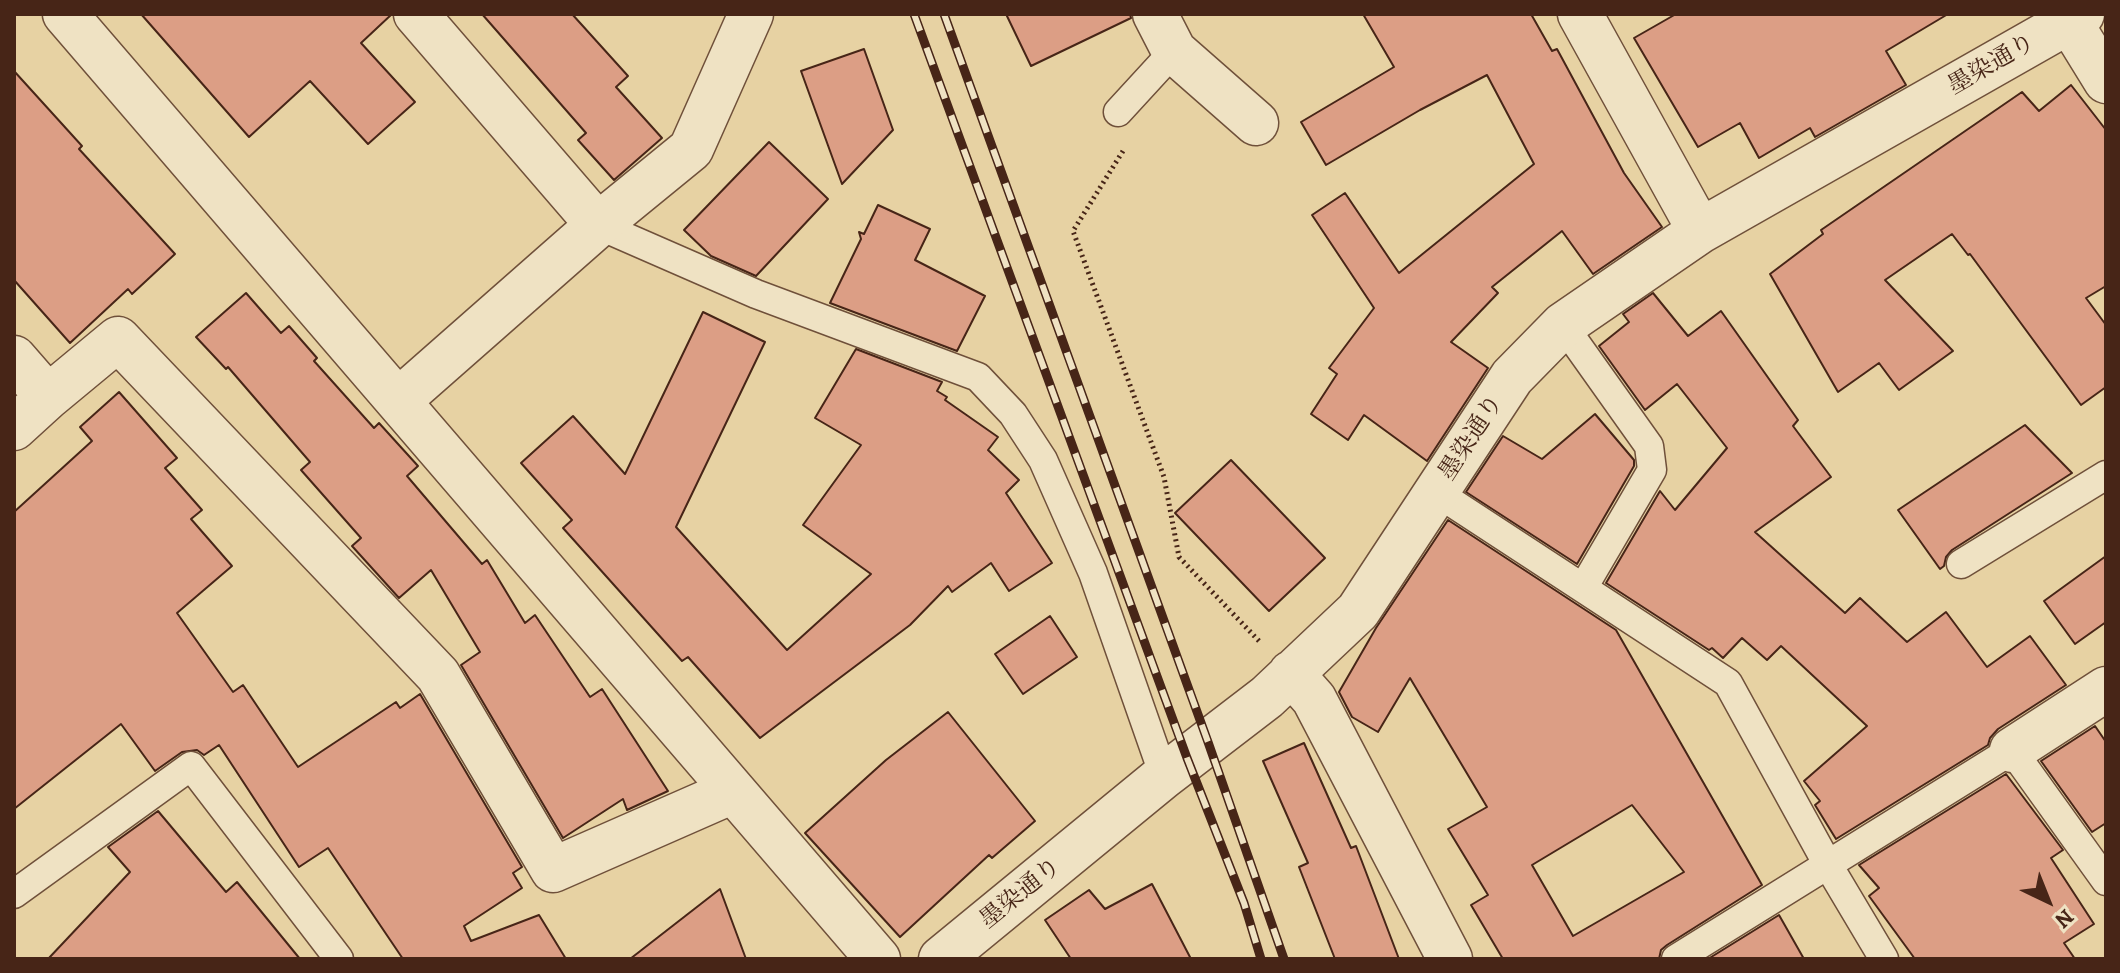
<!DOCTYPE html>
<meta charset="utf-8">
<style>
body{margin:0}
#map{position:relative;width:2120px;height:973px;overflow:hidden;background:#e7d2a3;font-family:Alegreya,serif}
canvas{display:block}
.frame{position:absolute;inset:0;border:16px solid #472517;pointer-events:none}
.north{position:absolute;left:2008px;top:861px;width:80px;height:80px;-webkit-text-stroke:6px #efe2c3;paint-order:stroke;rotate:137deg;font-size:22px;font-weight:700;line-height:32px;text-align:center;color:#472517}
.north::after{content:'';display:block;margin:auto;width:28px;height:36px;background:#472517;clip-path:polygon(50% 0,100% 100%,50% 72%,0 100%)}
</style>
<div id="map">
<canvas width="2120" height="973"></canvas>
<div class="frame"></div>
<div class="north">N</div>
</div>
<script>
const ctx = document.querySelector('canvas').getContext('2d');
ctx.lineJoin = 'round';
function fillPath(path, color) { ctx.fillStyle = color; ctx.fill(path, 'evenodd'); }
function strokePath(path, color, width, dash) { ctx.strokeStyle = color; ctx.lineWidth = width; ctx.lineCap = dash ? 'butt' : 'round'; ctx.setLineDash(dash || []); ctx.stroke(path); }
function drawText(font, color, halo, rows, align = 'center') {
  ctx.font = font + ' Alegreya,"Noto Serif JP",serif'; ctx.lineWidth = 8; ctx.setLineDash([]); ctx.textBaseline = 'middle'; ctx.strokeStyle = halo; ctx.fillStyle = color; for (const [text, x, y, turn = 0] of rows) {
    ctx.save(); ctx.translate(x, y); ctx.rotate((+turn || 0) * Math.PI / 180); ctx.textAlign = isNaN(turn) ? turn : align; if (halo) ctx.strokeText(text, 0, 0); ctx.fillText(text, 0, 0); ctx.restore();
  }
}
const building = new Path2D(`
 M 141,14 L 392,14 L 361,43 L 415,102 L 368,144 L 310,81 L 249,137 Z
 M 482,14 L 572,14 L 628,76 L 616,87 L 662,138 L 614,180 L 578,140 L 586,133 Z
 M 1006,14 L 1130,14 L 1131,18 L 1031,66 Z
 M 1363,14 L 1531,14 L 1552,51 L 1557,49 L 1624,173 L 1662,227 L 1593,274 L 1562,231 L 1492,287 L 1498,293 L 1451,342 L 1488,368 L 1427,461 L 1364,415 L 1348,440 L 1311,414 L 1337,374 L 1329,368 L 1374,308 L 1312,215 L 1345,193 L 1399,273 L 1534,164 L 1487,75 L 1420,110 L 1326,165 L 1301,122 L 1394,67 Z
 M 1676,14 L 1948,14 L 1886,51 L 1906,85 L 1815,137 L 1810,128 L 1759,158 L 1740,123 L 1698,147 L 1634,38 Z
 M 864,49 L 893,130 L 842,184 L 801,71 Z
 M 14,71 L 82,146 L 79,149 L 175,254 L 132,294 L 128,289 L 70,343 L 14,280 Z
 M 2071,85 L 2106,130 L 2106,286 L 2086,298 L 2106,325 L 2106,387 L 2081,405 L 1970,254 L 1968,255 L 1952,234 L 1885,280 L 1953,351 L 1899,390 L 1879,363 L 1838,392 L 1770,274 L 1823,234 L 1821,230 L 2022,92 L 2039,111 Z
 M 769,142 L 828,199 L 756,276 L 711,256 L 684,230 Z
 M 878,205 L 930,229 L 915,260 L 985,296 L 957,351 L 830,303 L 861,239 L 859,232 L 864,234 Z
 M 246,293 L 281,333 L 289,326 L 317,358 L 314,361 L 374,428 L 379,423 L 418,466 L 407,476 L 482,564 L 487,560 L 525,623 L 535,615 L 590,697 L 602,689 L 668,791 L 627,810 L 623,799 L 563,838 L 461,665 L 480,652 L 431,570 L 399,598 L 352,546 L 361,538 L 301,470 L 310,462 L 228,367 L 226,369 L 196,337 Z
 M 1653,293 L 1688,336 L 1721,311 L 1798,420 L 1793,426 L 1831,477 L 1755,532 L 1845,613 L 1860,598 L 1907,642 L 1946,612 L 1987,667 L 2030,636 L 2066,685 L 1998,729 L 1990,738 L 1988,745 L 1836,839 L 1815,805 L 1820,801 L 1804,781 L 1867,726 L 1781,646 L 1767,660 L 1742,638 L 1723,658 L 1712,648 L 1709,650 L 1606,583 L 1660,491 L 1675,510 L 1727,448 L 1677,384 L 1645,410 L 1599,346 L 1629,322 L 1623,314 Z
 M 703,312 L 765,342 L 676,527 L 787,650 L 871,574 L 803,525 L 861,445 L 815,418 L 856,349 L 942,382 L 937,391 L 947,397 L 945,400 L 998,437 L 988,450 L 1019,480 L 1006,493 L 1052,563 L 1009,591 L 991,563 L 952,592 L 948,586 L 910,625 L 760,738 L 688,657 L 682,661 L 563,528 L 572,520 L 521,463 L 573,416 L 625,474 Z
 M 119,392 L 177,458 L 165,468 L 202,510 L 191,519 L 232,566 L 177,613 L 233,692 L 243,685 L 298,767 L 396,702 L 400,708 L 420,694 L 522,867 L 513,873 L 522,888 L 464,926 L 471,941 L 539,915 L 566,959 L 403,959 L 328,848 L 299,867 L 219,745 L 204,755 L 197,750 L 182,752 L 155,771 L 121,724 L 14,809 L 14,512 L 92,441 L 80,427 Z
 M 1595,414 L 1634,460 L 1634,466 L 1577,564 L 1466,492 L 1503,436 L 1542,459 Z
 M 2025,425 L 2072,473 L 1952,550 L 1946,557 L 1944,566 L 1940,569 L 1898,510 Z
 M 1231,460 L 1325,558 L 1269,611 L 1175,513 Z
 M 1448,520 L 1616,630 L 1762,885 L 1667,945 L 1661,950 L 1659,959 L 1503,959 L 1471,905 L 1488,895 L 1448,829 L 1487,807 L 1410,678 L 1378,732 L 1352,717 L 1339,692 L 1376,628 ZM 1632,805 L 1684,872 L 1573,936 L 1532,865 Z
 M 2106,556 L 2106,622 L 2075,644 L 2044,601 Z
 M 1050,616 L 1077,657 L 1023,694 L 995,654 Z
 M 948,712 L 1035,821 L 992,858 L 989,855 L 900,937 L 805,833 L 886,760 Z
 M 2095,726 L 2106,742 L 2106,823 L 2092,832 L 2041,761 Z
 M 1304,743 L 1351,848 L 1356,846 L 1399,959 L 1335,959 L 1299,867 L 1308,863 L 1263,761 Z
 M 2006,774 L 2063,850 L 2051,858 L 2094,924 L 2064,943 L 2075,959 L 1915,959 L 1869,896 L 1879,888 L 1859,865 Z
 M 158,811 L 226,892 L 237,882 L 300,959 L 48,959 L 130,872 L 108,847 Z
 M 1152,884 L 1191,959 L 1071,959 L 1045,920 L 1089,890 L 1105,909 Z
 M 720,889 L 746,959 L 630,959 Z
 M 1779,915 L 1804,959 L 1708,959 Z`);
fillPath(building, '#dc9e85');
strokePath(building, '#472517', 2);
const service = new Path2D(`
 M 1118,112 L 1174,51
 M 598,225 L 756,294 L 978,377 L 1013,414 L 1043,460 L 1093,573 L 1164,776
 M 1563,325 L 1649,446 L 1652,470 L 1583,588
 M 1436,492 L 1728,683 L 1828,865 L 1884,959
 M 1961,564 L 2106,475
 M 14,894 L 191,766 L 339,959
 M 1676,959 L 2012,750 L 2106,881`);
const minor = new Path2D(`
 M 65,14 L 878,959
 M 416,14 L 598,225
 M 1155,14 L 1174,51 L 1256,123
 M 1580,14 L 1700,231
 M 2069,21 L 2106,81
 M 14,358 L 48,397 L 118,339 L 438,675 L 553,870 L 733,791
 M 398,401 L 598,225 L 691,149 L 751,14
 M 14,428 L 48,397
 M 1291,673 L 1314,699 L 1450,959
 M 2012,750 L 2106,689
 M 941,959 L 1164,776 L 1267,697 L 1358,611 L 1512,377 L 1563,325 L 1700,231 L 2082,14`);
strokePath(service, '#6f503a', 31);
strokePath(minor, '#6f503a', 47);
strokePath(new Path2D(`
 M 1123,151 L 1073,231 L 1164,477 L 1179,557 L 1259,641`), '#472517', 5, [2, 4]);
strokePath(service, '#efe2c3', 28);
strokePath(minor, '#efe2c3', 44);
const rail = new Path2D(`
 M 914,14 L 1187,758 L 1244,903 L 1261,959
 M 944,14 L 1208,742 L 1284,959`);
strokePath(rail, '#472517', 9);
strokePath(rail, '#efe2c3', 6, [18]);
drawText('24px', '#472517', '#efe2c3', [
 ["墨染通り",1992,65,-30],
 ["墨染通り",1472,438,-57],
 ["墨染通り",1021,894,-39]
]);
</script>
